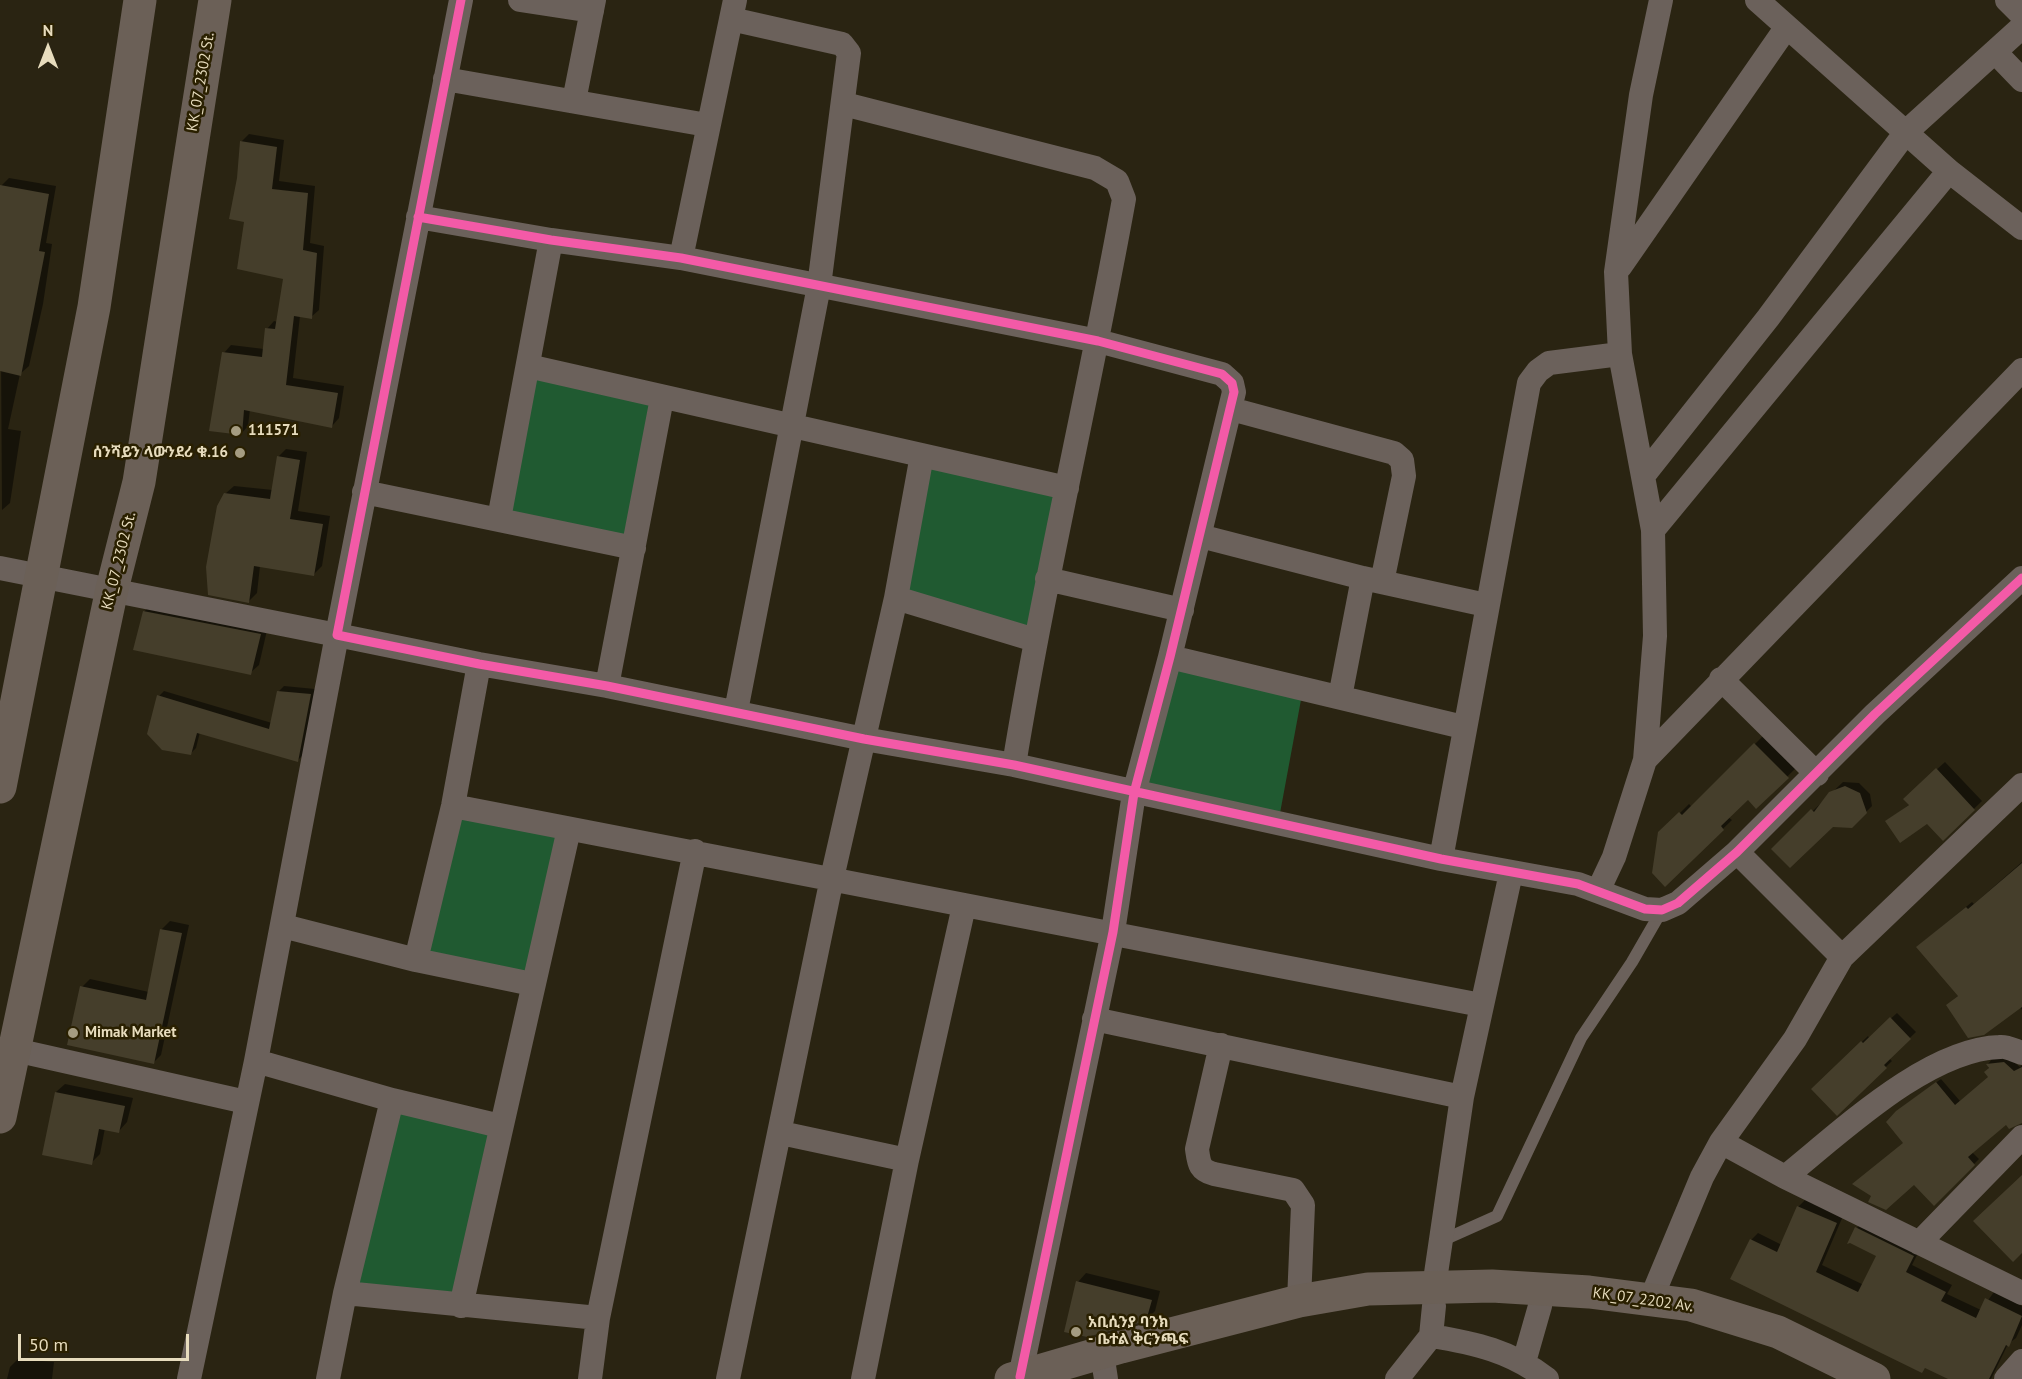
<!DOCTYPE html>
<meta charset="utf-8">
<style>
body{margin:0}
#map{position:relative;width:2022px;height:1379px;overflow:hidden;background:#2a2412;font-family:"PT Sans",sans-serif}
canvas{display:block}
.north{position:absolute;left:18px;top:18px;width:60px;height:60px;-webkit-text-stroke:4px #2a2000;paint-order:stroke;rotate:0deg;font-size:16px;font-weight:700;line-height:24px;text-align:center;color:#e7dcbd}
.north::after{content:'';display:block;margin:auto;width:21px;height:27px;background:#e7dcbd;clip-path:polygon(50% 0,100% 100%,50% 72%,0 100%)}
.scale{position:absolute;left:18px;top:1334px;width:171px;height:27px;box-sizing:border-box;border:3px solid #e7dcbd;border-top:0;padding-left:8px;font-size:18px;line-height:21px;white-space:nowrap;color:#e7dcbd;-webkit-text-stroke:4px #2a2000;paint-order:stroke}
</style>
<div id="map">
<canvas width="2022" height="1379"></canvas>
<div class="north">N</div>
<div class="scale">50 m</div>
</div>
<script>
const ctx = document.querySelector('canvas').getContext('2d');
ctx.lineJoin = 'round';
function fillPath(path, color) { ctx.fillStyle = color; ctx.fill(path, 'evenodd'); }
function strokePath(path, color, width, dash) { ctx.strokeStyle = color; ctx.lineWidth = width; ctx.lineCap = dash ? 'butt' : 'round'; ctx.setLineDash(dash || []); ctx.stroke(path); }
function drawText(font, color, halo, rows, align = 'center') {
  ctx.font = font + ' "PT Sans","Noto Sans Ethiopic",sans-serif'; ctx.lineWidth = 5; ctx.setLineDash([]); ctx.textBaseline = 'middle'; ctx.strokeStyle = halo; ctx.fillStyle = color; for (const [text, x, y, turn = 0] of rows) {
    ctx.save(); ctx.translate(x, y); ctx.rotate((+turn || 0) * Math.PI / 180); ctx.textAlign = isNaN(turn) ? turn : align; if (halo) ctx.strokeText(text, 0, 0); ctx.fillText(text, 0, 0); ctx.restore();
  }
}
fillPath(new Path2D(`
 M 528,366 L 662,398 L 634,548 L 499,519 Z
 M 922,455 L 1067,488 L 1035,640 L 896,598 Z
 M 1170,657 L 1303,689 L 1278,824 L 1134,793 Z
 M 453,806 L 569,829 L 532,984 L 416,960 Z
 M 392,1100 L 500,1126 L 461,1306 L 345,1293 Z`), '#205a31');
fillPath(new Path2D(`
 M 249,134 L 284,140 L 279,181 L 315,186 L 310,243 L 324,246 L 319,310 L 311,317 L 300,316 L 293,378 L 344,386 L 339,418 L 332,426 L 250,409 L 248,426 L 241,434 L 224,353 L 231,345 L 264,349 L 267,329 L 274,321 L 278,322 L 284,277 L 246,220 L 238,178 L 241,142 Z
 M 9,178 L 56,186 L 46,243 L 52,244 L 43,304 L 29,366 L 20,374 L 8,429 L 21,431 L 10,503 L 2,510 L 0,193 L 1,186 Z
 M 286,449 L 307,452 L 298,511 L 330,516 L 322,566 L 314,574 L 260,566 L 257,593 L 249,601 L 225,494 L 234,486 L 273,490 L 278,457 Z
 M 152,603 L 268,626 L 259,665 L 250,673 L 144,612 Z
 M 284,686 L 315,689 L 303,755 L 298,760 L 200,732 L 196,748 L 191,753 L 159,696 L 164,691 L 272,723 L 279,691 Z
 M 1764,735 L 1796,768 L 1756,807 L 1748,798 L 1728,817 L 1732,820 L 1665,885 L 1660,833 L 1689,804 L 1692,807 Z
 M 1945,762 L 1982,801 L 1943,839 L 1928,823 L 1887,821 L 1910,804 L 1913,791 Z
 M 1843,782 L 1859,783 L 1870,794 L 1872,806 L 1852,826 L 1833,825 L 1773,849 Z
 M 2022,862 L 2022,1010 L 2020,1007 L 1947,1005 L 1959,995 L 1924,941 L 1972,902 L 1974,904 Z
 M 170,921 L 189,925 L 161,1055 L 153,1063 L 82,987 L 90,979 L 149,992 L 162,929 Z
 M 1897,1013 L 1916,1032 L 1889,1058 L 1892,1061 L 1837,1114 L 1813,1089 L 1868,1036 L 1869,1038 Z
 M 2009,1058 L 2020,1067 L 2022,1065 L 2022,1111 L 1972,1152 L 1979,1159 L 1934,1204 L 1904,1143 L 1902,1107 L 1941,1079 L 1960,1101 L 1990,1077 L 1988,1064 L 1992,1059 Z
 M 65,1084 L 133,1098 L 127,1122 L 119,1131 L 105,1128 L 100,1154 L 91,1163 L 56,1092 Z
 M 1805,1200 L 1843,1216 L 1822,1265 L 1864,1285 L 1878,1255 L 1857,1228 L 1863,1221 L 1920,1249 L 1912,1265 L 1952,1285 L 1947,1294 L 1981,1310 L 1994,1292 L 2022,1306 L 2022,1325 L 2016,1338 L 2008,1344 L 1991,1379 L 1951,1379 L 1926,1367 L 1921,1372 L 1751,1240 L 1758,1233 L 1782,1245 L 1798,1207 Z
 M 1086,1273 L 1160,1291 L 1155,1311 L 1146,1320 L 1078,1282 Z
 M 18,1359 L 54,1362 L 52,1379 L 7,1379 L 10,1367 Z`), '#0007');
fillPath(new Path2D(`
 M 240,141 L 277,147 L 272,189 L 308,193 L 303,250 L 317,253 L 312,319 L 294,316 L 286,385 L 338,393 L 332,428 L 244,410 L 242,435 L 209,431 L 222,352 L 262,357 L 265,328 L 275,329 L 283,279 L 237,269 L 244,222 L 229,219 L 237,178 Z
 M 0,185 L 49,194 L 39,251 L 45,252 L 21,376 L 0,371 Z
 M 277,456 L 300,460 L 290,519 L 323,524 L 314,576 L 254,566 L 249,603 L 208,595 L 206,567 L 217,506 L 224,493 L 270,499 Z
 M 143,611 L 261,634 L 251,675 L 133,650 Z
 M 277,691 L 311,694 L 298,762 L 197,733 L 191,755 L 162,750 L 147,734 L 157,695 L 269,729 Z
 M 1754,743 L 1789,778 L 1756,809 L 1748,800 L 1721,826 L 1724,830 L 1665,887 L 1652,873 L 1658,832 L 1679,812 L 1682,815 Z
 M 1936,768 L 1975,810 L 1943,841 L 1927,824 L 1900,843 L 1885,821 L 1909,805 L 1903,799 Z
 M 1845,786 L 1860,793 L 1867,813 L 1852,828 L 1833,827 L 1790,868 L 1771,849 L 1811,809 L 1814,812 L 1829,792 Z
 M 2022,863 L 2022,1007 L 1984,1035 L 1968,1038 L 1946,1005 L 1958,996 L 1916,947 L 1966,907 L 1968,909 Z
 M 160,929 L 182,933 L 154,1064 L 67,1045 L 80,986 L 146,1000 Z
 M 1890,1017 L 1911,1039 L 1884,1065 L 1887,1068 L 1837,1116 L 1811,1089 L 1861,1041 L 1863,1043 Z
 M 2004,1062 L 2014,1071 L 2022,1067 L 2022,1123 L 2009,1129 L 2006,1125 L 1968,1157 L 1975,1165 L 1934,1206 L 1914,1185 L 1886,1210 L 1868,1202 L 1871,1196 L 1852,1184 L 1903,1143 L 1886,1122 L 1896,1111 L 1936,1082 L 1955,1105 L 1988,1077 L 1984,1072 L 1989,1068 L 1986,1064 Z
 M 55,1092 L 125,1106 L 119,1133 L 99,1129 L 92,1165 L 42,1155 Z
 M 2022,1175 L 2022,1253 L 2013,1262 L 1973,1221 Z
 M 1797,1206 L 1837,1223 L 1816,1272 L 1858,1292 L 1876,1256 L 1850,1243 L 1847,1244 L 1855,1227 L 1914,1256 L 1906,1272 L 1946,1292 L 1941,1301 L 1976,1318 L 1985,1298 L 2022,1316 L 2009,1347 L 2006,1345 L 1989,1379 L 1948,1379 L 1925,1368 L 1922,1373 L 1730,1279 L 1750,1239 L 1777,1252 Z
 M 1076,1281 L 1152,1300 L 1146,1321 L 1087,1337 L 1064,1332 Z`), '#453e2b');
strokePath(new Path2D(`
 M 1441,1241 L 1497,1216 L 1581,1038 L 1632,962 L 1662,910`), '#6b615b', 12);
strokePath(new Path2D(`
 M 461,0 L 337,635 L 479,664 L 607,686 L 864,739 L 1014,765 L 1441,859 L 1578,884 L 1645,909 L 1662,910 L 1678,903 L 1737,852 L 1875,714 L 2022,578
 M 520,0 L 592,11
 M 1757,0 L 1949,171 L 2022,228
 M 2007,0 L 2022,15
 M 731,19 L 842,44 L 849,53 L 819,286 L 736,711
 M 1996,53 L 2022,80
 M 445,79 L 707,125
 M 574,101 L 594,0
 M 844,104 L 1095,168 L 1117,181 L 1124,199 C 1090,388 1045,575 1014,765
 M 418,217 L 551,240 L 681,258 L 1098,341 L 1222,374 L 1232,383 L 1234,392 L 1170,657 L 1134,793 L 1113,932 L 1020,1377
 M 681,258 L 735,0
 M 1620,267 L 1786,28
 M 528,366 L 1067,488
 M 1231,409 L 1394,453 L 1402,460 L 1404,476 L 1382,582
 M 1643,476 L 1768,318 L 1906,132 L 2022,27
 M 364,492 L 634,548
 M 499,519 L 551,240
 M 1653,530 L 1949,171
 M 1200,536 L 1363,578 L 1486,605
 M 0,568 L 337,635 L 256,1061 L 189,1379
 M 1047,579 L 1182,610
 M 896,598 L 1035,640
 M 1170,657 L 1463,727
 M 1721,679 L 1817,774
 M 607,686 L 662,398
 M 1340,697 L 1363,578
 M 1645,760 L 2022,370
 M 453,806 L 1481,1005
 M 1737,852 L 1842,957
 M 1441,859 L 1529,383 L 1538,371 L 1549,363 L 1620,354
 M 1598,891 L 1614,857 L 1645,760 L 1655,636 L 1653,530 L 1620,354 L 1616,272 L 1641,95 L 1661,0
 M 283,926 L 416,960 L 532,984
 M 416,960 L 453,806 L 479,664
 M 1094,1019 L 1462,1097
 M 1221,1045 L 1197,1149 C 1199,1163 1199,1170 1214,1174 L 1293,1190 L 1303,1205 L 1299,1301
 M 15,1050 L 246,1102
 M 2022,1053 C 2015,1051 2007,1046 2000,1047 C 1927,1049 1840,1133 1785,1177 L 2022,1293
 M 256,1061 L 392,1100 L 500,1126
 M 781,1133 L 907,1160
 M 1721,1142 L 1785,1177
 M 1919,1243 L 2022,1137
 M 1434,1287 L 1462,1097 L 1511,873
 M 345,1293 L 598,1318
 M 1651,1299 L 1702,1177 L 1721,1142 L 1795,1039 L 1842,957 L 2022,785
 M 461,1306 L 569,829
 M 1431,1336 C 1475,1343 1511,1351 1547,1379
 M 1524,1362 L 1540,1306
 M 1104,1366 L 1106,1379
 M 328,1379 L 345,1293 L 392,1100
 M 590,1379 L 598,1318 L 695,851
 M 728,1379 L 832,878 L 896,598 L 922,455
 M 863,1379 L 907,1160 L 964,906
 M 1397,1379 L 1431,1336 L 1434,1306
 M 2006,1379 L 2022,1361`), '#6b615b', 24);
strokePath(new Path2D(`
 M 0,787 L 94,307 L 140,0
 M 0,1117 L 112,589 L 139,482 L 215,0
 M 1011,1379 L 1121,1347 L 1299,1301 L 1368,1289 L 1492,1286 L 1589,1292 L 1691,1305 L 1778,1332 L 1874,1379`), '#6b6057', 33);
strokePath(new Path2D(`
 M 461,0 L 337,635 L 479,664 L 607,686 L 864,739 L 1014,765 L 1441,859 L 1578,884 L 1645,909 L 1662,910 L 1678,903 L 1737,852 L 1875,714 L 2022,578
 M 418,217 L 551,240 L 681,258 L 1098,341 L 1222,374 L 1232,383 L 1234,392 L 1170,657 L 1134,793 L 1113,932 L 1020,1377`), '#f35aa7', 9);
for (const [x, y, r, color] of [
 [236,431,6,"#a59c81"],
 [240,453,6,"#a59c81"],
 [73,1033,6,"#a59c81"],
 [1076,1332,6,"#a59c81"]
]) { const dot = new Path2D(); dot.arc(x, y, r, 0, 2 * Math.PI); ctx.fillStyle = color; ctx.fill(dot); strokePath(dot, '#2a2000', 2); }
drawText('15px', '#e7dcbd', '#2a2000', [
 ["KK_07_2302 St.",201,82,-80],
 ["KK_07_2302 St.",119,561,-76],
 ["KK_07_2202 Av.",1643,1300,8]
]);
drawText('bold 15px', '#e7dcbd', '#2a2000', [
 ["111571",248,431],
 ["ሰንሻይን ላውንደሪ ቁ.16",228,453,"right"],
 ["Mimak Market",85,1033],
 ["አቢሲንያ ባንክ",1088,1323],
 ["- ቤተል ቅርንጫፍ",1088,1340]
], 'left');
</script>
